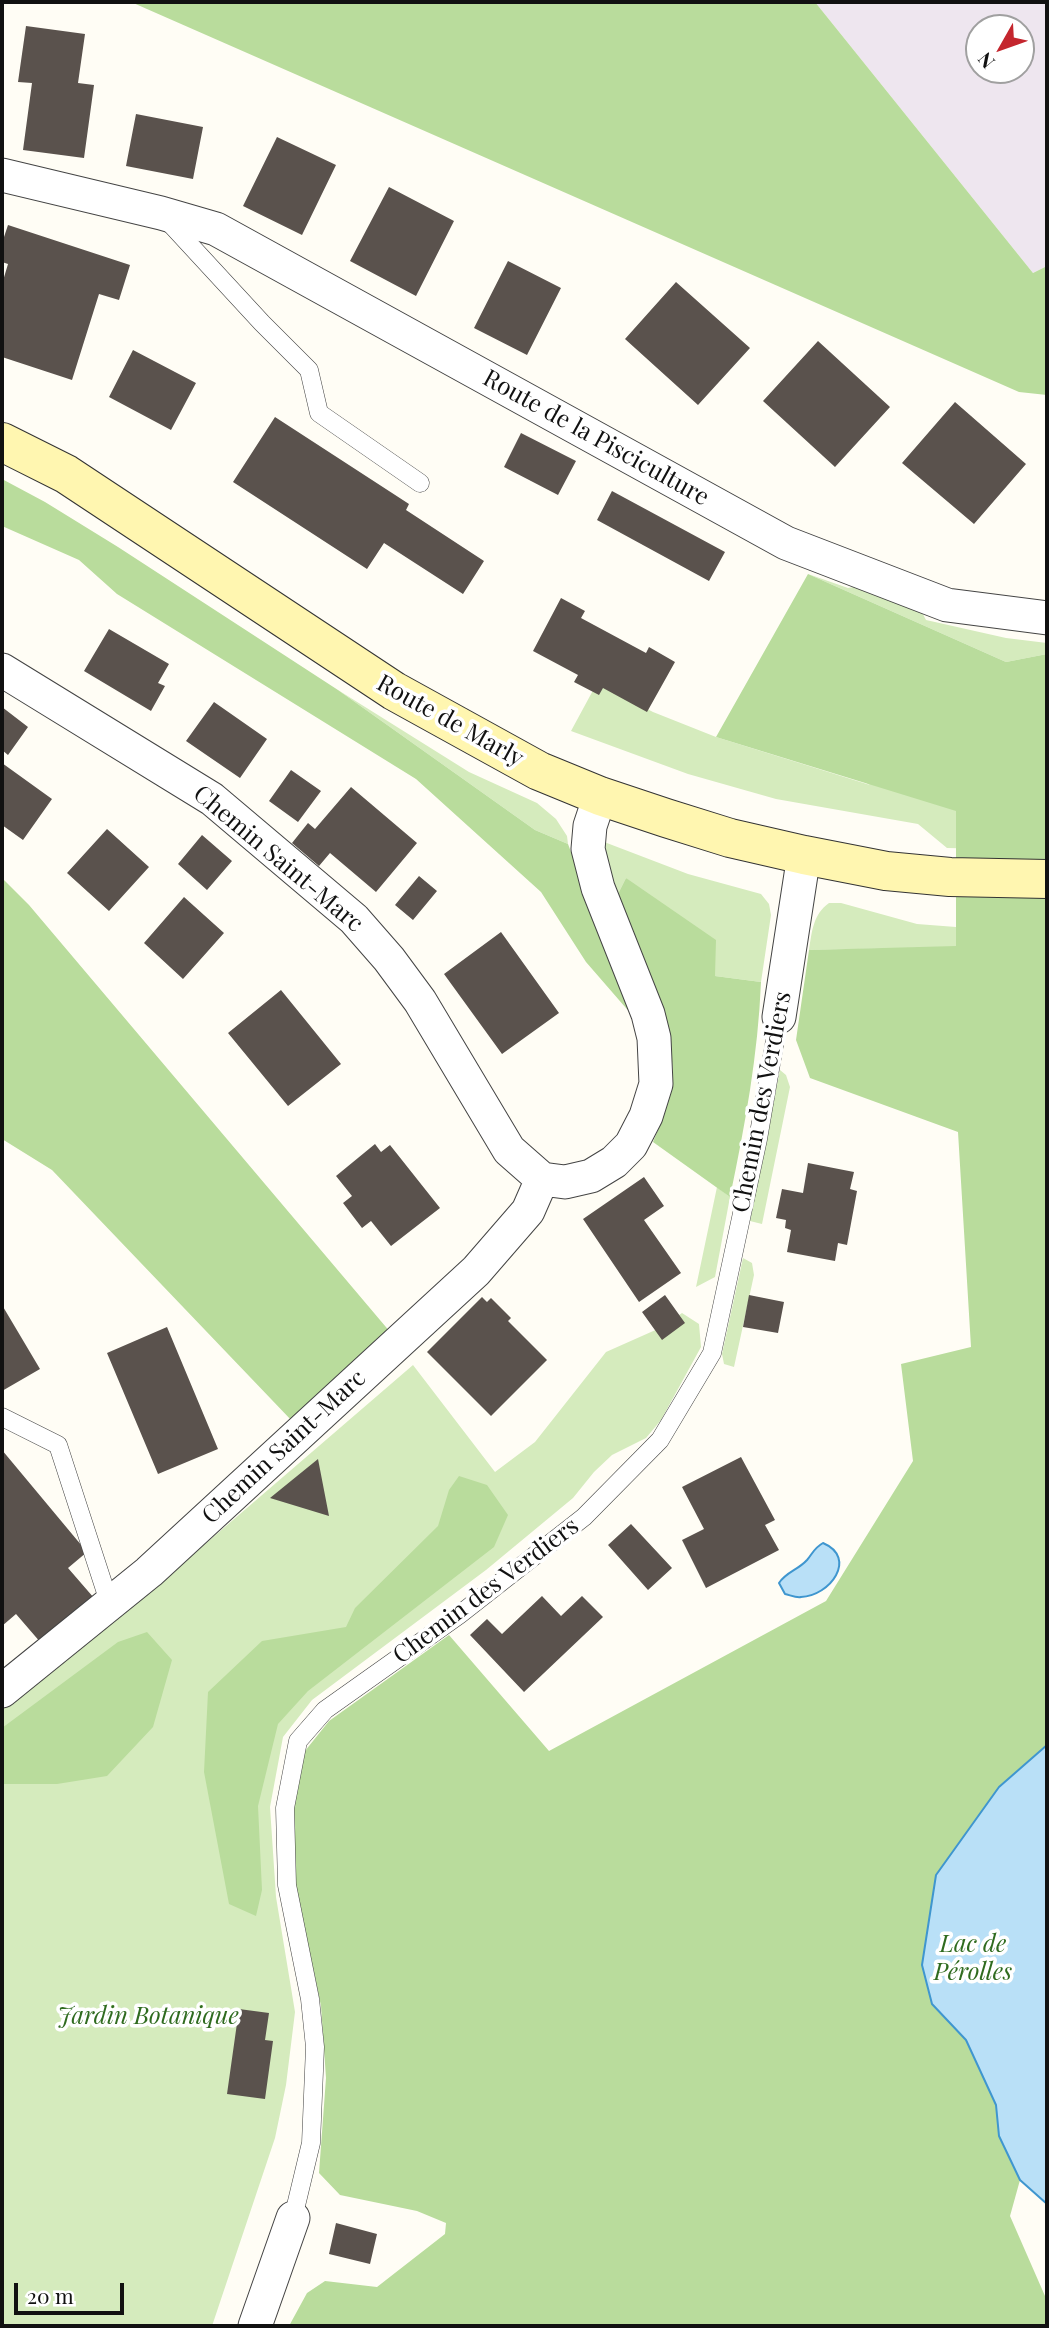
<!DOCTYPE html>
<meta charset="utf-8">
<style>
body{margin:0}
#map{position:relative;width:1049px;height:2328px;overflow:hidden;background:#fffdf5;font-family:"Playfair Display",serif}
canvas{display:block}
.frame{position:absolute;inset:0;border:4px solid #111;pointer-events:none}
.north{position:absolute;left:965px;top:14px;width:70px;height:70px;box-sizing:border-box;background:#fff;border:2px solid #a0a0a0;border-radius:50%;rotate:230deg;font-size:19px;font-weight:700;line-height:28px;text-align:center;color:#111}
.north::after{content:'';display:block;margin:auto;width:24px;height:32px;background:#c4262e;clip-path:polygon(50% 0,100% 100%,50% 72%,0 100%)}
.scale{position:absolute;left:14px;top:2283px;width:110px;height:32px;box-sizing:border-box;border:4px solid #111;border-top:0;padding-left:9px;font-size:21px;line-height:24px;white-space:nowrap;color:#111;-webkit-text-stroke:5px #fff;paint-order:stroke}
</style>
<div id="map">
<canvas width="1049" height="2328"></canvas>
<div class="frame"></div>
<div class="north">N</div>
<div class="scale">20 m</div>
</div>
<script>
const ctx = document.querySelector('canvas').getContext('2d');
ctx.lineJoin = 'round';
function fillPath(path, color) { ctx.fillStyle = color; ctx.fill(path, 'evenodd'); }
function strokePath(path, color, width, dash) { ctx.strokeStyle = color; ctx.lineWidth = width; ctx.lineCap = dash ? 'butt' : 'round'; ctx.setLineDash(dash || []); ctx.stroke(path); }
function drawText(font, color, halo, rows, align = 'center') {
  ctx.font = font + ' "Playfair Display",serif'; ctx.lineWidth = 7; ctx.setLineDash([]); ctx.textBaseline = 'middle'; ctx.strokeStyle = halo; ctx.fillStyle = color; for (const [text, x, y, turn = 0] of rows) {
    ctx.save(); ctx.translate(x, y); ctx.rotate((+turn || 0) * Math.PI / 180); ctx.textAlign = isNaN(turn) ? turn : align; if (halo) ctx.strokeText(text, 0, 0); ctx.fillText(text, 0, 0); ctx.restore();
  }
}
fillPath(new Path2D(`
 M 815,2 L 1047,2 L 1047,266 L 1033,273 ZM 979,28 L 1021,28 L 1021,70 L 979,70 Z`), '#eee6ef');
fillPath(new Path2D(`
 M 808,574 L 848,588 L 865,585 L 916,601 L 926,620 L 1006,638 L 1047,643 L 1047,654 L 1006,662 Z
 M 597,683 L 653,712 L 716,737 L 870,785 L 742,715 L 1047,850 L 947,848 L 918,824 L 776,799 L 688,774 L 571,731 Z
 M 338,690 L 469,772 L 537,803 L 556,819 L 567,836 L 568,844 L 535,830 Z
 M 599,840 L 688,874 L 761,894 L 769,904 L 771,915 L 761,982 L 715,976 L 626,878 L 617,896 Z
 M 829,903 L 841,903 L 917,924 L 956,927 L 956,947 L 809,950 C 812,932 813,914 829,903 Z
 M 780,1070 L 786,1075 L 790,1087 L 762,1224 L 750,1221 Z
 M 717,1187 L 730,1197 L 715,1277 L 696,1287 Z
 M 743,1258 L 752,1263 L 754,1275 L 734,1367 L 724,1364 L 722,1354 Z
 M 682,1313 L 699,1324 L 701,1347 L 661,1420 L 646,1438 L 612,1455 L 594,1472 L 573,1498 L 486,1570 L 312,1700 L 283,1737 L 270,1807 L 276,1897 L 295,2012 L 286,2085 L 275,2138 L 212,2326 L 2,2326 L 2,1709 L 125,1613 L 413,1365 L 495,1472 L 535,1442 L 606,1352 L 660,1328 Z`), '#d5ebbd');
fillPath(new Path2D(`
 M 131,2 L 815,2 L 1033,273 L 1047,266 L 1047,395 L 1019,392 Z
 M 2,479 L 45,502 L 118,547 L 338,690 L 535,830 L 568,844 L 632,1015 L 586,962 L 541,892 L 416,779 L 117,594 L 79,560 L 2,526 Z
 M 808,574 L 1006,662 L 1047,654 L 1047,1745 L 999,1787 L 932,2004 L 966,2040 L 996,2105 L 999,2136 L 1020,2180 L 1010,2216 L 1045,2296 L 1047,2298 L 1047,2326 L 289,2326 L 307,2293 L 325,2281 L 377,2287 L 445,2234 L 446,2223 L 417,2211 L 340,2195 L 319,2173 L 326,2078 L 321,2006 L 295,1883 L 292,1810 L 305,1751 L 329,1721 L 449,1635 L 549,1751 L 826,1601 L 913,1461 L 901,1364 L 971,1347 L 958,1132 L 810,1078 L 796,1040 L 809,950 L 956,946 L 956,811 L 716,737 Z
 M 2,878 L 29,905 L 391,1333 L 293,1422 L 52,1170 L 2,1139 Z
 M 626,878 L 716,940 L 715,976 L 761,982 C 758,1055 745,1125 730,1197 L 653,1142 L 660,1125 L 673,1070 L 669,1036 L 617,896 Z
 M 459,1476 L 487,1485 L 508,1515 L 494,1547 L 308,1691 L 278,1724 L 258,1806 L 262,1890 L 256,1916 L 229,1904 L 204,1772 L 208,1692 L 262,1641 L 346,1627 L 355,1608 L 438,1526 L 449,1490 Z
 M 147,1632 L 172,1660 L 153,1727 L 107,1776 L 57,1784 L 2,1784 L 2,1728 L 118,1642 Z`), '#b9dc9c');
const water = new Path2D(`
 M 823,1543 C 858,1558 830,1596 801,1597 C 796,1598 790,1595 785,1594 L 779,1583 C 786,1572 798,1570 807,1560 C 813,1553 814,1548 823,1543 Z
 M 1047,1745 L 1047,2204 L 1020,2180 L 999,2136 L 996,2105 L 966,2040 L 932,2004 L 922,1965 L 936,1875 L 999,1787 Z`);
fillPath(water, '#b9e0f7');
strokePath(water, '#3f96cf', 2);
fillPath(new Path2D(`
 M 26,26 L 85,34 L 78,83 L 94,85 L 84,158 L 23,150 L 32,83 L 18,82 Z
 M 136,114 L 203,127 L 193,179 L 126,166 Z
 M 277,137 L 336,165 L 302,235 L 243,206 Z
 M 389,187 L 454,221 L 416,296 L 350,261 Z
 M 8,225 L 130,265 L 119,300 L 99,294 L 72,380 L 2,357 L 2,284 L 8,264 L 2,262 L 2,243 Z
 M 508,261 L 561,288 L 527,355 L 474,328 Z
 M 676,282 L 750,348 L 698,405 L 625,339 Z
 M 818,341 L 890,407 L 835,467 L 763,401 Z
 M 133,350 L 196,383 L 171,430 L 109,397 Z
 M 955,402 L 1026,464 L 974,524 L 902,463 Z
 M 275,417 L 409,504 L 406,510 L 484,561 L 463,594 L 384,543 L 367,569 L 233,482 Z
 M 521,433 L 576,461 L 558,495 L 504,467 Z
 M 612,491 L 725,552 L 709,581 L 597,520 Z
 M 561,598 L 585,611 L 581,618 L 646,653 L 649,647 L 675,662 L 647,712 L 603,688 L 599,695 L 574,682 L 578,675 L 533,651 Z
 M 109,629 L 169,664 L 158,683 L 165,686 L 151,711 L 84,671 Z
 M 214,702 L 267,739 L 240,778 L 186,741 Z
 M 2,707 L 28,727 L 8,755 L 2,750 Z
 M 2,763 L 52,799 L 23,840 L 2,825 Z
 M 291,770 L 321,791 L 298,822 L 269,801 Z
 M 351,787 L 417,843 L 376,892 L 330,853 L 319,866 L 292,843 L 308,823 L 315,829 Z
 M 107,829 L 149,867 L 109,911 L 67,873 Z
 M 202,835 L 232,861 L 207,890 L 178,864 Z
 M 419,876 L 437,891 L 413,920 L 395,905 Z
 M 184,897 L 224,933 L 183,979 L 144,943 Z
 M 501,932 L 559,1013 L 502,1054 L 444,974 Z
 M 281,990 L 341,1064 L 288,1106 L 228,1033 Z
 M 375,1144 L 381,1152 L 390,1145 L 440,1208 L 391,1246 L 371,1221 L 362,1228 L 343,1203 L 352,1196 L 336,1176 Z
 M 808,1163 L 854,1172 L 850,1189 L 857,1191 L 847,1245 L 838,1243 L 835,1261 L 787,1252 L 791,1230 L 785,1228 L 786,1220 L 776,1218 L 782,1189 L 803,1193 Z
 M 644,1177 L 664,1206 L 644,1220 L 681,1273 L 639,1302 L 583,1219 Z
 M 665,1295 L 685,1323 L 662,1340 L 642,1312 Z
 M 749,1295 L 784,1302 L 778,1333 L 743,1327 Z
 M 482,1297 L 487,1302 L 491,1298 L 511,1318 L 508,1321 L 547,1360 L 491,1416 L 427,1352 Z
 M 2,1305 L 40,1369 L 2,1391 Z
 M 167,1327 L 218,1449 L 158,1474 L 107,1353 Z
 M 2,1450 L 87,1552 L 68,1568 L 94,1598 L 41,1643 L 16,1614 L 2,1626 Z
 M 741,1457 L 775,1520 L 765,1525 L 779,1550 L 706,1588 L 682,1540 L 704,1529 L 682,1487 Z
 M 318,1459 L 329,1516 L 270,1498 Z
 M 631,1524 L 672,1568 L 648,1590 L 608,1545 Z
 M 542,1596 L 561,1616 L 582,1596 L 603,1617 L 524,1692 L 470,1635 L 487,1619 L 502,1634 Z
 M 239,2009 L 269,2013 L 265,2040 L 273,2041 L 265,2099 L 227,2094 Z
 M 336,2223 L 377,2234 L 370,2264 L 329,2254 Z`), '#5a524d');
const lane = new Path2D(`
 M 166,219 L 262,323 L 309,370 L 319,413 L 420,483
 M 2,1417 L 58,1445 L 110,1605
 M 293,2218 L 311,2143 L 315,2047 L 310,1999 L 287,1885 L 285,1808 L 298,1741 L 325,1710 L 459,1615 L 584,1517 L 660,1440 L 712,1353 L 758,1139 L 779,1017`);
const street = new Path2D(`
 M 2,175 L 161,213 L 216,229 L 786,543 L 947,605 L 1047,618
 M 2,670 L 212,799 L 354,919 L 389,959 L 420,1001 L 509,1150 L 542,1179 L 565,1182 L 591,1176 L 614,1162 L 631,1145 L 646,1116 L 656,1084 L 654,1038 L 648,1014 L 598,888 L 588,849 L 590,826 L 600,796
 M 779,1017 L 804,855
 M 2,1691 L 149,1572 L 476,1271 L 528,1211 L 542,1179
 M 255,2326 L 293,2218`);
const secondary = new Path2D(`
 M 2,442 L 66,474 L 394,691 L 539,771 L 600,796 L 666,818 L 730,838 L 804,855 L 886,871 L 950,877 L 1047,879`);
strokePath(lane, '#444', 19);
strokePath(street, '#444', 35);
strokePath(secondary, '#333', 40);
strokePath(lane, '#fff', 18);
strokePath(street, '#fff', 33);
strokePath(secondary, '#fff6b0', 38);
drawText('24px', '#111', '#fff', [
 ["Route de la Pisciculture",596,438,29],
 ["Route de Marly",450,721,29],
 ["Chemin Saint-Marc",278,859,40],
 ["Chemin des Verdiers",762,1102,-79],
 ["Chemin Saint-Marc",284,1447,-43],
 ["Chemin des Verdiers",486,1591,-37]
]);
drawText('italic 24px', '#2f6b1f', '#fff', [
 ["Lac de",973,1945],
 ["Pérolles",973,1973],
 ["Jardin Botanique",148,2017]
]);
</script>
